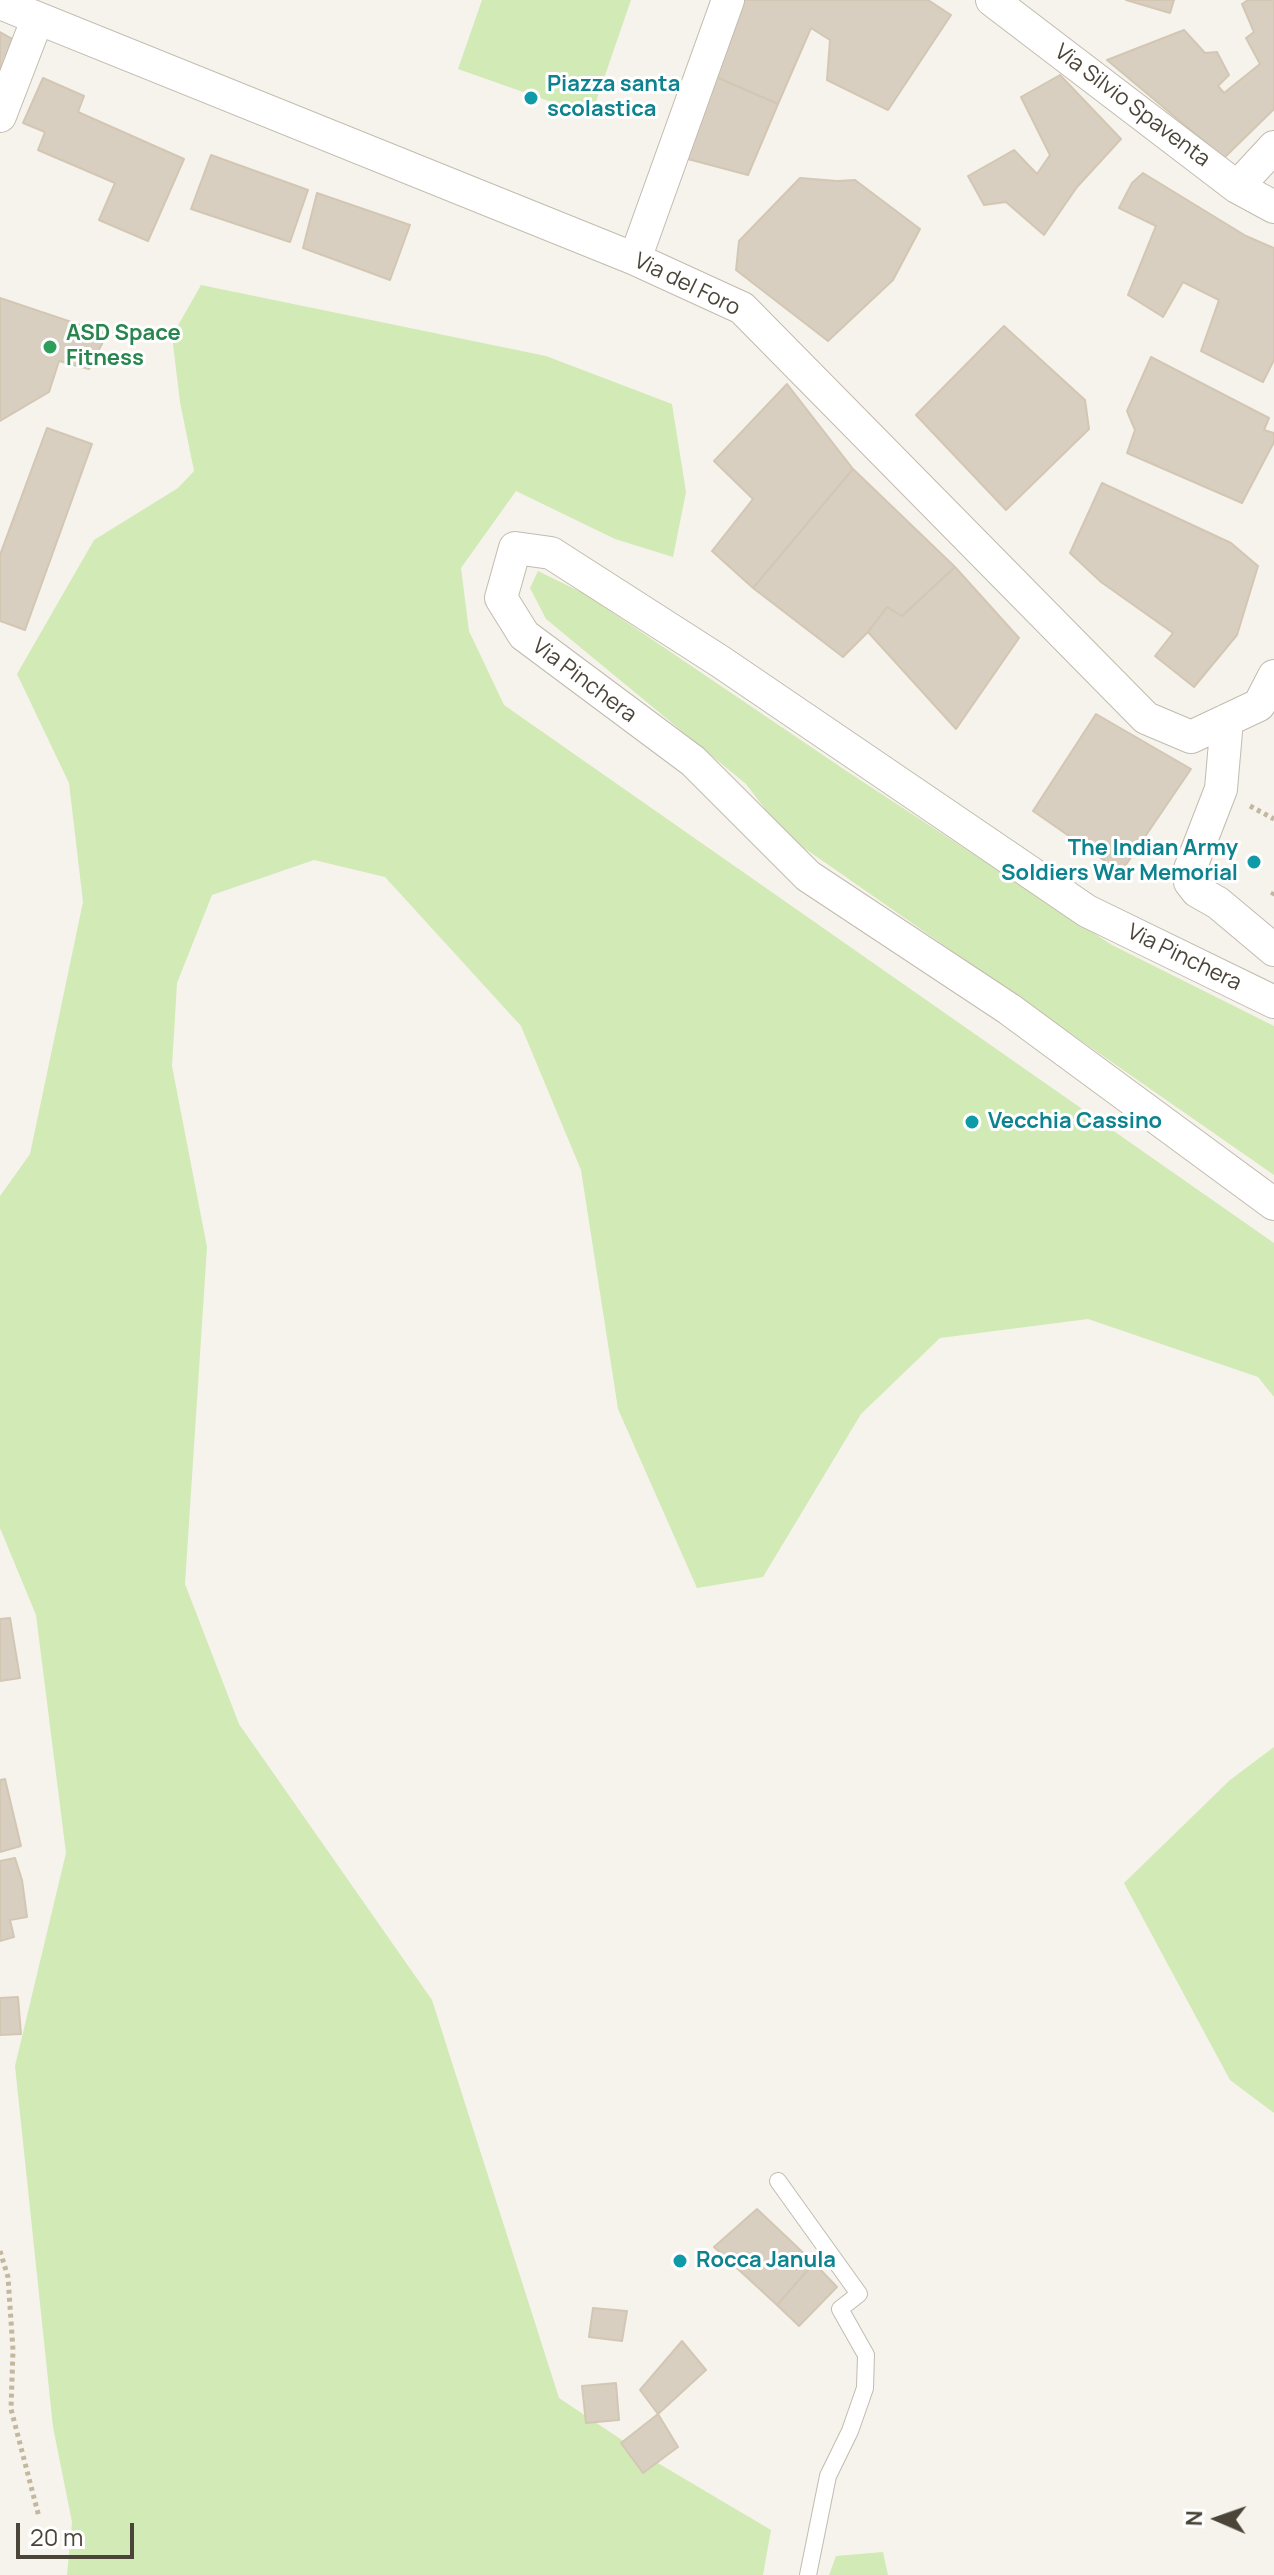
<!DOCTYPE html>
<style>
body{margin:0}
#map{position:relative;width:1274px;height:2575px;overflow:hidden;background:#f6f3ec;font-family:Manrope,sans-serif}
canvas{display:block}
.north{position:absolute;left:1178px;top:2479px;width:80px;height:80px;-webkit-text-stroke:6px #fff;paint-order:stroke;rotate:272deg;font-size:22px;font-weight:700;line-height:32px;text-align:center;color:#4b4439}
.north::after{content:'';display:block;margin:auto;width:28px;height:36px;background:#4b4439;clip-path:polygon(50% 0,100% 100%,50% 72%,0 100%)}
.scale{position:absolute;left:16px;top:2523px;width:118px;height:36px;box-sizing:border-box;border:4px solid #4b4439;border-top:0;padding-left:10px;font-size:24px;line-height:28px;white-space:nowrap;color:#4b4439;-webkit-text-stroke:6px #fff;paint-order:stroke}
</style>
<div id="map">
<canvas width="1274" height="2575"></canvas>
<div class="north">N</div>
<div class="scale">20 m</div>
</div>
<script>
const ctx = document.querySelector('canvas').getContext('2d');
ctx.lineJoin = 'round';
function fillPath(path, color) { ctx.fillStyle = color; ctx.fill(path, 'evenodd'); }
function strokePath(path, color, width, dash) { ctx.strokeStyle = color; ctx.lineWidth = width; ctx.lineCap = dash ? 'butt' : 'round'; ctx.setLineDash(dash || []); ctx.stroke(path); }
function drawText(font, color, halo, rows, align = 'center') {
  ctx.font = font + ' Manrope,sans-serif'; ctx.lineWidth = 6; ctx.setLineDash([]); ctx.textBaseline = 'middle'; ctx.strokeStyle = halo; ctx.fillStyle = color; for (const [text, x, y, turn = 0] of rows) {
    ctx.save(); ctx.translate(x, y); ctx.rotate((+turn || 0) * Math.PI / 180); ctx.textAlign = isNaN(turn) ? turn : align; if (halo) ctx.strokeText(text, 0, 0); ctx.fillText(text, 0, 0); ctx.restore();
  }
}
fillPath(new Path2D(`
 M 482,0 L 631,0 L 591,116 L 458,69 Z
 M 201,285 L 546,356 L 672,404 L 686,492 L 673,557 L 615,539 L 516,491 L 461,568 L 469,631 L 504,705 L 1274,1243 L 1274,1397 L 1258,1377 L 1088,1319 L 940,1338 L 861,1414 L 763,1577 L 697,1588 L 618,1409 L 581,1170 L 521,1026 L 385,877 L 314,860 L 212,895 L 177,983 L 172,1066 L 207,1247 L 185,1584 L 239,1724 L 432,2000 L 559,2398 L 646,2456 L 771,2530 L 763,2575 L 67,2575 L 72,2522 L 53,2427 L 15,2066 L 66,1853 L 36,1615 L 0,1528 L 0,1196 L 30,1154 L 83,902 L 69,783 L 17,674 L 94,540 L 178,488 L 194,471 L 180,402 L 172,336 Z
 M 538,571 L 585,594 L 848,772 L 1112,945 L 1274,1026 L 1274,1175 L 784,834 L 746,784 L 546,619 L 530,588 Z
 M 1274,1747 L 1274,2113 L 1230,2080 L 1124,1883 L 1230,1780 Z
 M 883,2552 L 888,2575 L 829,2575 L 836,2556 Z`), '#d2eab5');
const building = new Path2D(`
 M 743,0 L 928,0 L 951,15 L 888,110 L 827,80 L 830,40 L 811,28 L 778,104 L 714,76 Z
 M 1126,0 L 1174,0 L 1170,13 Z
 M 1248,0 L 1274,0 L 1274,109 L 1224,158 L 1107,60 L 1184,30 L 1205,53 L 1217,52 L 1229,75 L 1218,86 L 1224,93 L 1260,64 L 1246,38 L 1254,32 L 1242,4 Z
 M 0,32 L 18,42 L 0,90 Z
 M 1060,75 L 1121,139 L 1077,187 L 1044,235 L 1006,202 L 984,205 L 968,176 L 1014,150 L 1037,174 L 1050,155 L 1021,97 Z
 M 714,76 L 778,104 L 748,175 L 684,158 Z
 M 43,78 L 84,96 L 78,112 L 184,159 L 148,241 L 99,220 L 115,183 L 38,150 L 45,132 L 23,123 Z
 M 211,155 L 308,190 L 290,242 L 191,209 Z
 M 1143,173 L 1246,236 L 1274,248 L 1274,360 L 1263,382 L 1201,351 L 1219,300 L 1183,282 L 1163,317 L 1128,295 L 1156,226 L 1119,208 L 1132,183 Z
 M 800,178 L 837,181 L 855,180 L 920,229 L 893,280 L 828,341 L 736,270 L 739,241 Z
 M 317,193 L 410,225 L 390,280 L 303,248 Z
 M 0,298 L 107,334 L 89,369 L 59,361 L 49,392 L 0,421 Z
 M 1004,326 L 1085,400 L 1089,429 L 1006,510 L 916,415 Z
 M 1151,357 L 1269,418 L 1264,430 L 1274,433 L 1274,442 L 1242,503 L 1127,453 L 1135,430 L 1127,411 Z
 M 787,384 L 853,469 L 753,588 L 712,551 L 753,499 L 714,461 Z
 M 47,428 L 92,444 L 25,630 L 0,621 L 0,555 Z
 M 853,469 L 955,567 L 902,616 L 887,607 L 868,632 L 843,657 L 753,588 Z
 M 1102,483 L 1231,543 L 1258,566 L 1237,635 L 1194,687 L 1155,656 L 1173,633 L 1101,582 L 1070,553 Z
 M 955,567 L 1019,638 L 956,729 L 868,632 L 887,607 L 902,616 Z
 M 1096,714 L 1191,769 L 1121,872 L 1033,811 Z
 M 10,1618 L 20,1678 L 0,1681 L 0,1619 Z
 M 5,1779 L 21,1846 L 0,1852 L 0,1780 Z
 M 15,1858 L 22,1880 L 27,1917 L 10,1920 L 14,1937 L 0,1941 L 0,1861 Z
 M 18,1997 L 21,2034 L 0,2035 L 0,1998 Z
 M 757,2209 L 814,2263 L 777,2305 L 714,2247 Z
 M 814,2263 L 837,2287 L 799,2326 L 777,2305 Z
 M 593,2308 L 627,2311 L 622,2341 L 589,2337 Z
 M 682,2341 L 706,2370 L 658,2414 L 640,2390 Z
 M 616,2383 L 619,2420 L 586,2423 L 582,2386 Z
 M 658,2414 L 678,2447 L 643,2473 L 621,2443 Z`);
fillPath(building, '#d8cfc1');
strokePath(building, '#d3c7b4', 2);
const lane = new Path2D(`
 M 778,2181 L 859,2294 L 840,2309 L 866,2355 L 865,2388 L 850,2431 L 828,2476 L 808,2575`);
const street = new Path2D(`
 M 992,0 L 1237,187 L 1274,207
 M 0,3 L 635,259 L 742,308 L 1146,718 L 1191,737 L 1259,705 L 1274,676
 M 0,116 L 37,20
 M 1237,187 L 1274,147
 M 635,259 L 728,0
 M 1227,720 L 1221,789 L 1190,869 L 1190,882 L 1197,891 L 1218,903 L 1274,950
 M 1274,1002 L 1087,911 L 721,662 L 551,553 L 515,548 L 501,598 L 524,635 L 693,761 L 808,876 L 1009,1009 L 1274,1204`);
strokePath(lane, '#c2bbae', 18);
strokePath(street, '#c2bbae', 34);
strokePath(new Path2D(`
 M 1250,806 L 1274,819
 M 1274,892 L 1272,896 L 1274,898
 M 0,2251 L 8,2277 L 13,2350 L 11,2409 L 39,2517`), '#c4b79f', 5, [4, 4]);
strokePath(lane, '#fff', 16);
strokePath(street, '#fff', 32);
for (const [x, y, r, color] of [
 [531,98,8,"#0f9aa8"],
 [50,347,8,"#2e9e5b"],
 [1254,862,8,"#0f9aa8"],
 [972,1122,8,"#0f9aa8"],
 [680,2261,8,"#0f9aa8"]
]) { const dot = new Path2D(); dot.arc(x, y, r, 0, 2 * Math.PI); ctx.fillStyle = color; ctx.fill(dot); strokePath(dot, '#fff', 3); }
drawText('bold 22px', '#0d838f', '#fff', [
 ["Piazza santa",547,85],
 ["scolastica",547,110],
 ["The Indian Army",1238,849,"right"],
 ["Soldiers War Memorial",1238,874,"right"],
 ["Vecchia Cassino",988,1122],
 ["Rocca Janula",696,2261]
], 'left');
drawText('22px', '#4b4439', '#fff', [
 ["Via Silvio Spaventa",1132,106,37],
 ["Via del Foro",687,285,26],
 ["Via Pinchera",584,681,37],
 ["Via Pinchera",1184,958,26]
]);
drawText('bold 22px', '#27864d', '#fff', [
 ["ASD Space",66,334],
 ["Fitness",66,359]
], 'left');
</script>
